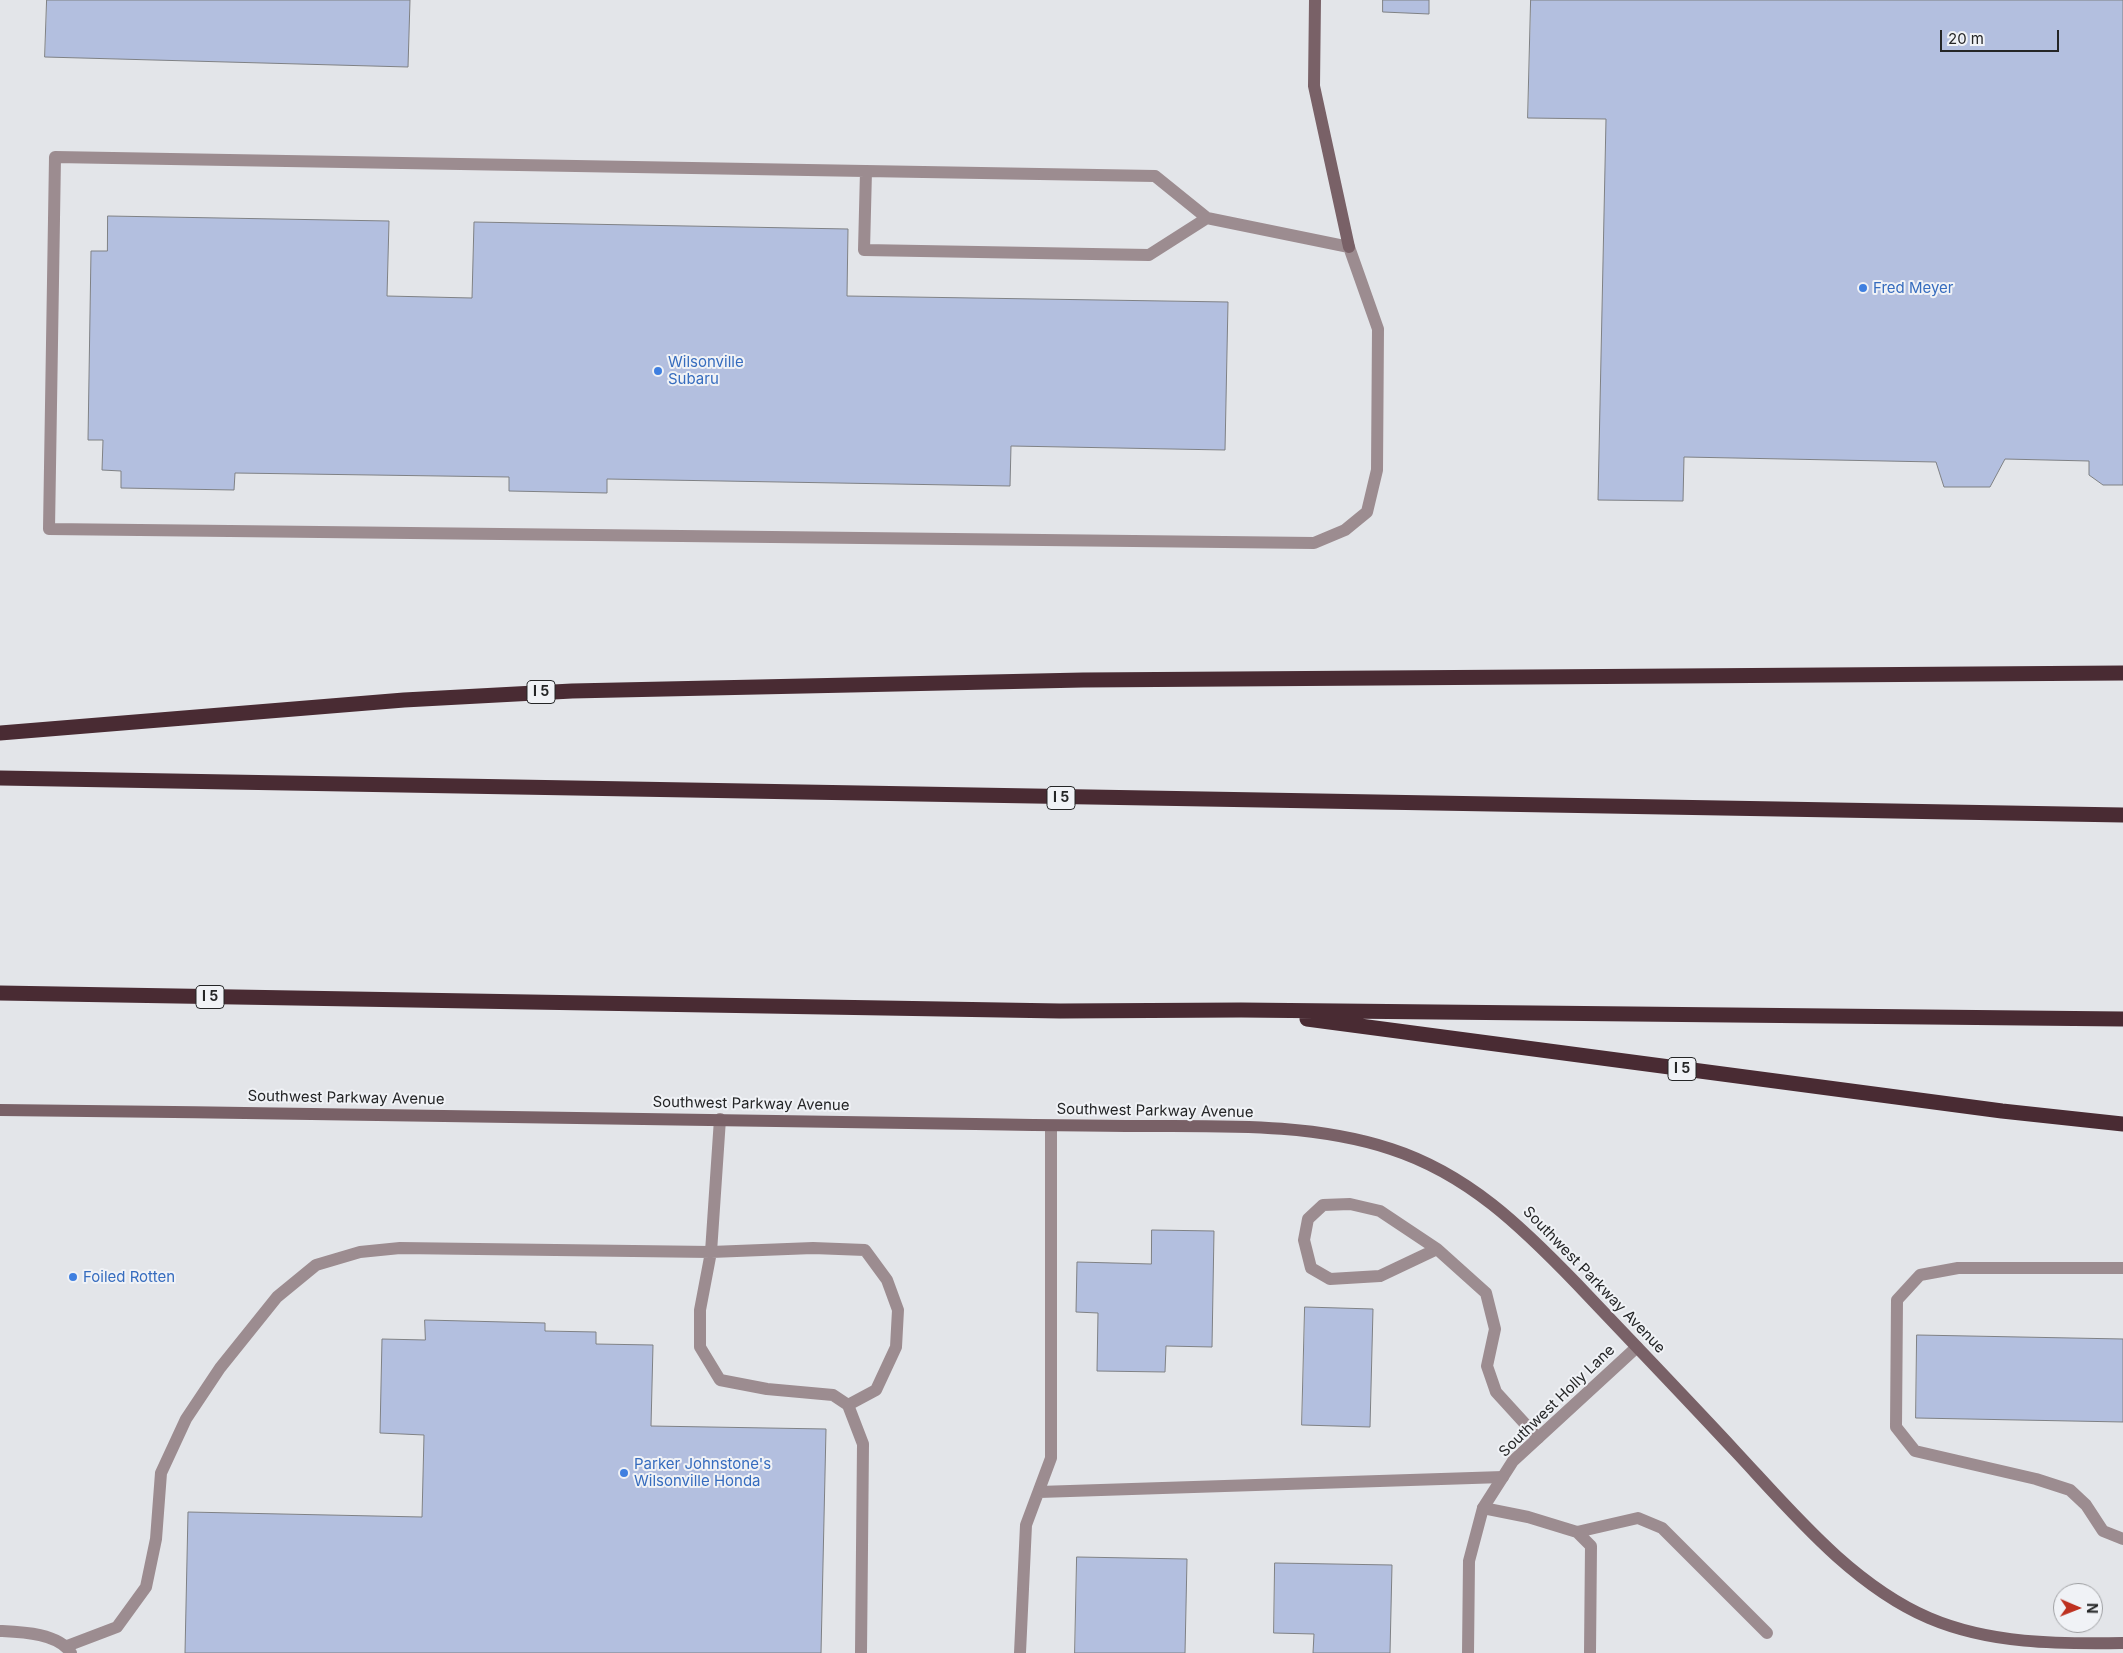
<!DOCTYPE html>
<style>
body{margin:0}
#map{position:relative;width:2123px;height:1653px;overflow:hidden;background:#e3e5e9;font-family:Inter,sans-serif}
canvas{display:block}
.north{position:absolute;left:2053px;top:1583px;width:50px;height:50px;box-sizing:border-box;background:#f0f2f6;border:1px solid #9fa0a3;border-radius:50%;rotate:91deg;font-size:14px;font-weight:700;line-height:20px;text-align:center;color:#252627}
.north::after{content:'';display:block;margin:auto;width:18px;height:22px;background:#bd301f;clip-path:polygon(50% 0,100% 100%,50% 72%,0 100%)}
.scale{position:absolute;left:1940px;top:30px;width:119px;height:22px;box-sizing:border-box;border:2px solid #252627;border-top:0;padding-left:6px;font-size:15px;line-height:18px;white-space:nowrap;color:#252627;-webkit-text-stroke:4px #f0f2f6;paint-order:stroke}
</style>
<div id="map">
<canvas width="2123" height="1653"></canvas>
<div class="north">N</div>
<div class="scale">20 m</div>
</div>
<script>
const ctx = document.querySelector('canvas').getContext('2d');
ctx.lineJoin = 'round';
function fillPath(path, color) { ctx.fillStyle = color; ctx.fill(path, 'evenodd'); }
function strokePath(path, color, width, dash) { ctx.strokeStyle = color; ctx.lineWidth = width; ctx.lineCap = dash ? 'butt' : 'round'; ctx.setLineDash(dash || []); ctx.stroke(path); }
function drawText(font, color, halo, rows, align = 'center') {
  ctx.font = font + ' Inter,sans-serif'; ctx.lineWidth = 4; ctx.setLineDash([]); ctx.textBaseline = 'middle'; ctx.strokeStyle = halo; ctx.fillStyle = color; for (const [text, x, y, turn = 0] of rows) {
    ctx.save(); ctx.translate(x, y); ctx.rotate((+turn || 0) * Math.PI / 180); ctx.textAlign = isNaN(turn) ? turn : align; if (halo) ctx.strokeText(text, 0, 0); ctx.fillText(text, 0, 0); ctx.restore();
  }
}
const building = new Path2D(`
 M 47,0 L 410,0 L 408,67 L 45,57 Z
 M 1383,0 L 1429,0 L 1429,14 L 1383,12 Z
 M 1531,0 L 2123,0 L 2123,485 L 2103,485 L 2089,475 L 2089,461 L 2005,459 L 1990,487 L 1944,487 L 1936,462 L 1684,457 L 1683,501 L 1598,500 L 1606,119 L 1528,118 Z
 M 108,216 L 389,221 L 387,296 L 472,298 L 474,222 L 848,229 L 847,296 L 1228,302 L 1225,450 L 1011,446 L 1010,486 L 607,479 L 607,493 L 509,491 L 509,477 L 235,473 L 234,490 L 121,488 L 121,471 L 102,470 L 103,440 L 88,440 L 91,251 L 107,251 Z
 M 1152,1230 L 1214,1231 L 1212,1347 L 1166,1346 L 1165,1372 L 1097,1371 L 1098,1313 L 1076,1312 L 1077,1262 L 1151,1264 Z
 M 1305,1307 L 1373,1309 L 1370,1427 L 1302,1425 Z
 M 425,1320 L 545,1323 L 545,1331 L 596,1332 L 596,1344 L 653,1345 L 651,1426 L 826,1429 L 821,1653 L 185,1653 L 188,1512 L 422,1517 L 424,1435 L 380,1433 L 382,1339 L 425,1340 Z
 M 1917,1335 L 2123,1339 L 2123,1422 L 1916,1418 Z
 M 1077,1557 L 1187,1559 L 1185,1653 L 1075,1653 Z
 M 1275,1563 L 1392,1565 L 1390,1653 L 1313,1653 L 1314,1634 L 1274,1633 Z`);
fillPath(building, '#b3bfdf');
strokePath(building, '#7f8184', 1);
strokePath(new Path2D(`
 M 55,157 L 1155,176 L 1207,218 L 1349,247 L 1378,329 L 1377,470 L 1367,512 L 1345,530 L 1314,543 L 49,529 Z
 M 866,171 L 864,250 L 1149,255 L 1207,218
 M 720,1119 L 711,1252 L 700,1310 L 700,1347 L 720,1380 L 767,1389 L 833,1395 L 848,1405 L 863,1444 L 861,1653
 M 1437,1249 L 1380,1276 L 1330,1279 L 1311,1268 L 1304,1240 L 1308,1219 L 1323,1205 L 1350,1204 L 1380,1211 L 1437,1249 L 1486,1293 L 1495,1329 L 1487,1366 L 1496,1392 L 1538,1438
 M 2123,1268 L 1958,1268 L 1920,1275 L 1897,1300 L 1896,1427 L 1915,1451 L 2036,1479 L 2070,1490 L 2086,1505 L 2103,1531 L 2123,1539
 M 1039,1492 L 1503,1477
 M 1483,1508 L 1528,1517 L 1577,1532 L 1591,1546 L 1590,1653
 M 1577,1532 L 1638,1518 L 1662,1528 L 1767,1633
 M 0,1631 C 21,1632 58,1633 71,1653
 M 67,1646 L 117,1627 L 146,1587 L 156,1539 L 161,1473 L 186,1419 L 220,1368 L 277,1297 L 316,1265 L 360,1252 L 400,1248 L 711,1252 L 813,1248 L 865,1250 L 887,1280 L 898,1310 L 896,1347 L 876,1390 L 848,1405
 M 1020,1653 L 1026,1525 L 1051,1458 L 1051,1126`), '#9c8c90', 12);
strokePath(new Path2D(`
 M 1468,1653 L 1469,1561 L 1483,1508 L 1513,1461 L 1637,1347`), '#9c8c90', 12);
strokePath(new Path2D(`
 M 1315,0 L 1314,86 L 1349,247
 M 0,1110 C 325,1114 650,1117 975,1124 C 1037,1125 1099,1126 1161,1126 C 1237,1126 1318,1125 1391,1149 C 1468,1174 1522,1227 1577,1284 C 1630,1340 1684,1396 1736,1452 C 1792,1512 1852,1585 1929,1618 C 1990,1644 2057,1644 2123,1643`), '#796167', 12);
strokePath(new Path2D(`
 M 0,733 L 404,700 L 572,691 L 1083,680 L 2123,673
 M 0,778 L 2123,815
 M 0,993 L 1060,1011 L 1241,1010 L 2123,1019
 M 1307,1019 L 2002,1111 L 2123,1124`), '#492b33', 15);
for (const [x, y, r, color] of [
 [1863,288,5,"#3f7fe0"],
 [658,371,5,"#3f7fe0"],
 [73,1277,5,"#3f7fe0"],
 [624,1473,5,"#3f7fe0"]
]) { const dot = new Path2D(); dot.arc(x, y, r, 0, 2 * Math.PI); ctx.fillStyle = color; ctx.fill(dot); strokePath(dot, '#f0f2f6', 2); }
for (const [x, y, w] of [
 [541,692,28],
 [1061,798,28],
 [210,997,28],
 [1682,1069,28]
]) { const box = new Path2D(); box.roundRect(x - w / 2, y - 11.5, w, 23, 4); ctx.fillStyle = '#f0f2f6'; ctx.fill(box); strokePath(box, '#252627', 1); }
drawText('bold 14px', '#252627', null, [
 ["I 5",541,692],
 ["I 5",1061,798],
 ["I 5",210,997],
 ["I 5",1682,1069]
]);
drawText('15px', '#366cbe', '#f0f2f6', [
 ["Fred Meyer",1873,288],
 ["Wilsonville",668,362],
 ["Subaru",668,379],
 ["Foiled Rotten",83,1277],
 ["Parker Johnstone's",634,1464],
 ["Wilsonville Honda",634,1481]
], 'left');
drawText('15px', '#252627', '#f0f2f6', [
 ["Southwest Parkway Avenue",346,1098,1],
 ["Southwest Parkway Avenue",751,1104,1],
 ["Southwest Parkway Avenue",1155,1111,1],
 ["Southwest Parkway Avenue",1594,1280,46],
 ["Southwest Holly Lane",1557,1401,-44]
]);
</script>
